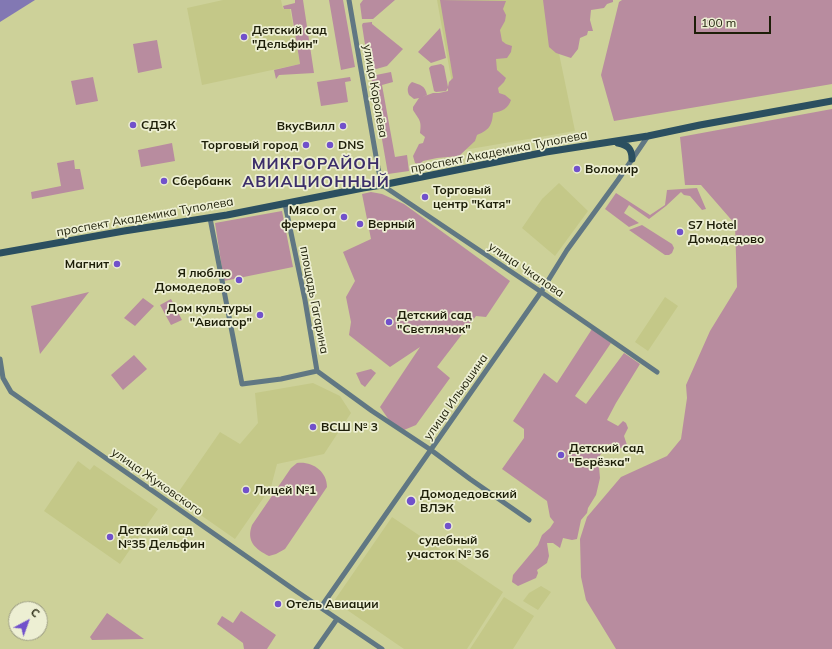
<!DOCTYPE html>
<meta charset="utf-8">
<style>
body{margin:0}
#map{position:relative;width:832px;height:649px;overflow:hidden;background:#cdd199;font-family:Mulish,sans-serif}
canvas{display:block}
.north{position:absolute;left:8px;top:601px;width:40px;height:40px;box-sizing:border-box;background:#edefd3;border:1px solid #9a9b82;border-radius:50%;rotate:41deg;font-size:11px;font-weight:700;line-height:16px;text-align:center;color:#1d1e08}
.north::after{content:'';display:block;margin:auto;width:14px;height:18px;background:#7151cb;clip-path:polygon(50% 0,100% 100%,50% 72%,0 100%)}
.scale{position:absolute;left:694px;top:16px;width:77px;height:18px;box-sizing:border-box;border:2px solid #1d1e08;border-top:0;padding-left:5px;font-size:12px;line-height:14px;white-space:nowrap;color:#1d1e08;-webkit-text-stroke:3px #edefd3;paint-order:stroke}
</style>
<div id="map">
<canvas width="832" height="649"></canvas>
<div class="north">С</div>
<div class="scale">100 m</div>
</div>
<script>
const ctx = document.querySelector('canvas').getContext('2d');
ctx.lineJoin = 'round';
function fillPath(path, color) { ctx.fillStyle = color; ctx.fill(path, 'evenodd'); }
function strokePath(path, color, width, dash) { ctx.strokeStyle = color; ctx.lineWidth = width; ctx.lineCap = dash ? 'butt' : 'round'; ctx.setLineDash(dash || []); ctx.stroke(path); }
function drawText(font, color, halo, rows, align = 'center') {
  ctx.font = font + ' Mulish,sans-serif'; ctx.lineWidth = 3.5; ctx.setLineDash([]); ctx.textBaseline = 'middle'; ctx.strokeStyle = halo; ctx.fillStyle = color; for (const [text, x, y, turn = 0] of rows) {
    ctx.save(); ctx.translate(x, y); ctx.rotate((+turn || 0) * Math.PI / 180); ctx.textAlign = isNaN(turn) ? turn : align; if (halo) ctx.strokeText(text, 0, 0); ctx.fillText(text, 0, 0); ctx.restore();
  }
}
fillPath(new Path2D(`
 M 223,0 L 281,0 L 283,9 L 290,9 L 300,64 L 202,85 L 187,8 Z
 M 437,0 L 548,0 L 575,131 L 464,150 Z
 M 559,183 L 588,211 L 555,256 L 522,228 L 542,199 Z
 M 665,297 L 678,306 L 648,351 L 635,342 Z
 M 313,383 L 340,396 L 351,413 L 324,454 L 277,464 L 271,487 L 235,539 L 175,497 L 220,432 L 240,444 L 258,423 L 255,393 Z
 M 78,461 L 90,470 L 94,465 L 158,509 L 120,564 L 44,511 Z
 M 392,517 L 503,592 L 467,649 L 404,649 L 334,601 Z
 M 541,586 L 551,592 L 538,610 L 523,601 L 529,593 Z
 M 504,597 L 534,616 L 513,649 L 470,649 Z`), '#c4c888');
fillPath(new Path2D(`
 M 295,0 L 303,0 L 314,73 L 279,75 L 276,79 L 274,70 L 300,64 L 291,9 L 284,9 L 283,6 L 295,3 Z
 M 329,0 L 343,0 L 355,67 L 341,70 Z
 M 363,0 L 395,0 L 373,19 L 362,19 L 360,4 Z
 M 440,0 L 506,1 L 503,9 L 506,15 L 505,21 L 500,30 L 502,41 L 506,44 L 512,46 L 511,52 L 507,58 L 496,59 L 497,70 L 506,78 L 504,82 L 498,88 L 499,93 L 505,95 L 511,100 C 508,109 502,111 493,113 C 492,126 489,130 477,135 L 475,141 L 459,156 L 437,158 L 423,161 L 420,164 L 415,163 L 413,156 L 419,144 L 423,143 L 425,137 L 420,133 C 422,120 419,120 413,110 L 413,107 L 419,98 L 414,99 L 409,95 C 407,90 407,86 412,82 C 420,85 425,85 427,95 L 422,97 L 433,93 L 439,93 L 448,91 L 448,88 L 446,91 L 436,92 L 434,91 L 429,68 L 431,66 L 441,64 L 444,66 L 448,87 L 449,82 L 453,78 Z
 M 543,0 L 613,0 L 613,2 L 607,4 L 604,8 L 591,10 L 590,20 L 593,31 L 588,31 L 587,35 L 580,38 L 578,49 L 571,58 L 556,53 L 549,47 Z
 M 622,0 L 832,0 L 832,84 L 614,121 L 601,75 L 619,2 Z
 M 372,22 L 372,24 L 403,49 L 387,66 L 369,71 L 362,25 L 363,23 Z
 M 440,28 L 446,58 L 431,63 L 418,52 Z
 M 157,40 L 162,68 L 138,73 L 133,44 Z
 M 391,72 L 393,82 L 382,85 L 395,157 L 407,155 L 409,171 L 388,174 L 371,76 Z
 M 93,77 L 98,101 L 76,105 L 71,81 Z
 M 350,77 L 351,81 L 345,82 L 348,102 L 321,106 L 317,82 Z
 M 832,109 L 832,649 L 616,649 L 586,600 L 581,577 L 580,539 L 587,517 L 621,477 L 667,456 L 681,439 L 687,398 L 686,385 L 710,331 L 737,287 L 735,224 L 701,185 L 685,185 L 680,137 Z
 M 172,143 L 175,161 L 141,167 L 138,150 Z
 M 74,160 L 75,169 L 80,169 L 84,189 L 32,199 L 31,192 L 61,186 L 57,163 Z
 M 697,188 L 706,209 L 702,210 L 690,196 L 684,195 L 681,192 L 666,206 L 649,219 L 629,205 L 624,213 L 639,223 L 629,227 L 605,209 L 616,193 L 650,215 L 665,205 L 667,190 Z
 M 371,192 L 382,194 L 404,204 L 510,281 L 486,317 L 476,316 L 437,367 L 450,378 L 416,425 L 404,430 L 389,420 L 380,407 L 420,347 L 390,367 L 349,335 L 351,322 L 346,297 L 355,281 L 343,252 L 371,239 L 362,194 Z
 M 282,211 L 293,267 L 224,281 L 215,223 Z
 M 642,225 L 672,244 L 674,248 L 672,253 L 669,255 L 665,255 L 629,230 Z
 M 89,292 L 40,354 L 31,306 Z
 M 143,298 L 154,306 L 135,326 L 124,318 Z
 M 171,299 L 182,320 L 171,325 L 160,305 Z
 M 592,329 L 611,343 L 575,396 L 586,404 L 624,353 L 640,364 L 616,403 L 607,420 L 618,426 L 623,421 L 626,423 L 628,428 L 624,436 L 628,448 L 621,448 L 607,444 L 596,462 L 599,467 L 600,478 L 596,495 L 588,508 L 587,513 L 581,520 L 577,539 L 572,540 L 563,538 L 560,548 L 553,543 L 547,543 L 549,556 L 547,563 L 537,570 L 538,573 L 536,578 L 518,586 L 512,582 L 513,575 L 538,545 L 542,535 L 550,528 L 554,522 L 550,517 L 547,501 L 502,469 L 524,438 L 524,429 L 513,421 L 544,373 L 557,383 Z
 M 134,355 L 147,369 L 123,390 L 111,375 Z
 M 371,369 L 376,373 L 365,387 L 361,384 L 356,373 Z
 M 297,463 C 312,461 327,471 327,487 L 285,549 L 276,554 L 269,556 C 255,549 246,541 252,525 L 291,468 Z
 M 241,611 L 276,635 L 267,649 L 244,649 L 243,643 L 217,624 L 222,616 L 233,623 Z
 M 107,613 L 144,639 L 92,640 L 90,637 Z`), '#b88c9f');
fillPath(new Path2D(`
 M 0,0 L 35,0 L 0,22 Z`), '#8278b3');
strokePath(new Path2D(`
 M 349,0 L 378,168 L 382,185 L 534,287 L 657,372
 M 285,204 L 305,300 L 317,371
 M 210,218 L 242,384 L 281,379 L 317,371
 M 0,359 L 3,378 L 11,392 L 296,591 L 382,649
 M 317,371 L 372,411 L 431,450 L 470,479 L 529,520
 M 321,607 L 541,292 L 567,250 L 618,180 L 648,136
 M 316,649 L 337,619`), '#607783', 5);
strokePath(new Path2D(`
 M 618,143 C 628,145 632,149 632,159
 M 0,253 L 124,231 L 227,215 L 363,188 L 382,185 L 546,152 L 648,136 L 700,125 L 832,101`), '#2b4f60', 7);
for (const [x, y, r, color] of [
 [244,37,4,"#7151cb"],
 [133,125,4,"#7151cb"],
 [343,126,4,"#7151cb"],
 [306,145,4,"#7151cb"],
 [330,145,4,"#7151cb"],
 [577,169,4,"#7151cb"],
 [164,181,4,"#7151cb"],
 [425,197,4,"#7151cb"],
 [344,217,4,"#7151cb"],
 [360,224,4,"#7151cb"],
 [680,232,4,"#7151cb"],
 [117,264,4,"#7151cb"],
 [239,280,4,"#7151cb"],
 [260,315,4,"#7151cb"],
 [389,322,4,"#7151cb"],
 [313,427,4,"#7151cb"],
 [561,455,4,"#7151cb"],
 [246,490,4,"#7151cb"],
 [411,501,5,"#7151cb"],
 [448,526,4,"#7151cb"],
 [110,537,4,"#7151cb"],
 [278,604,4,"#7151cb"]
]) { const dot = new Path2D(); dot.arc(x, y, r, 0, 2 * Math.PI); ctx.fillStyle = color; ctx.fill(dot); strokePath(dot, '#edefd3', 1.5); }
drawText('bold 12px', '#1d1e08', '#edefd3', [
 ["Детский сад",252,30],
 ["\"Дельфин\"",252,44],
 ["СДЭК",141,125],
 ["ВкусВилл",335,126,"right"],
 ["Торговый город",298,145,"right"],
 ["DNS",338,145],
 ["Воломир",585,169],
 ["Сбербанк",172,181],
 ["Торговый",433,190],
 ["центр \"Катя\"",433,204],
 ["Мясо от",336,210,"right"],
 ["фермера",336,224,"right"],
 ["Верный",368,224],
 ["S7 Hotel",688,225],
 ["Домодедово",688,239],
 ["Магнит",109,264,"right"],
 ["Я люблю",231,273,"right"],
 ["Домодедово",231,287,"right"],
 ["Дом культуры",252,308,"right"],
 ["\"Авиатор\"",252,322,"right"],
 ["Детский сад",397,315],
 ["\"Светлячок\"",397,329],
 ["ВСШ № 3",321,427],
 ["Детский сад",569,448],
 ["\"Берёзка\"",569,462],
 ["Лицей №1",254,490],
 ["Домодедовский",420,494],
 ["ВЛЭК",420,508],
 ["Детский сад",118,530],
 ["№35 Дельфин",118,544],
 ["судебный",448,540,"center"],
 ["участок № 36",448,554,"center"],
 ["Отель Авиации",286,604]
], 'left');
drawText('12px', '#1d1e08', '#edefd3', [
 ["улица Королёва",375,91,80],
 ["проспект Академика Туполева",499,152,-11],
 ["проспект Академика Туполева",145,217,-10],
 ["улица Чкалова",526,270,34],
 ["площадь Гагарина",314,300,79],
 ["улица Ильюшина",456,397,-55],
 ["улица Жуковского",157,482,35]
]);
ctx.letterSpacing = '1px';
drawText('bold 16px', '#3c2e6a', '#edefd3', [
 ["МИКРОРАЙОН",316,164],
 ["АВИАЦИОННЫЙ",316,182]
]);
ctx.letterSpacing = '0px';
</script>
